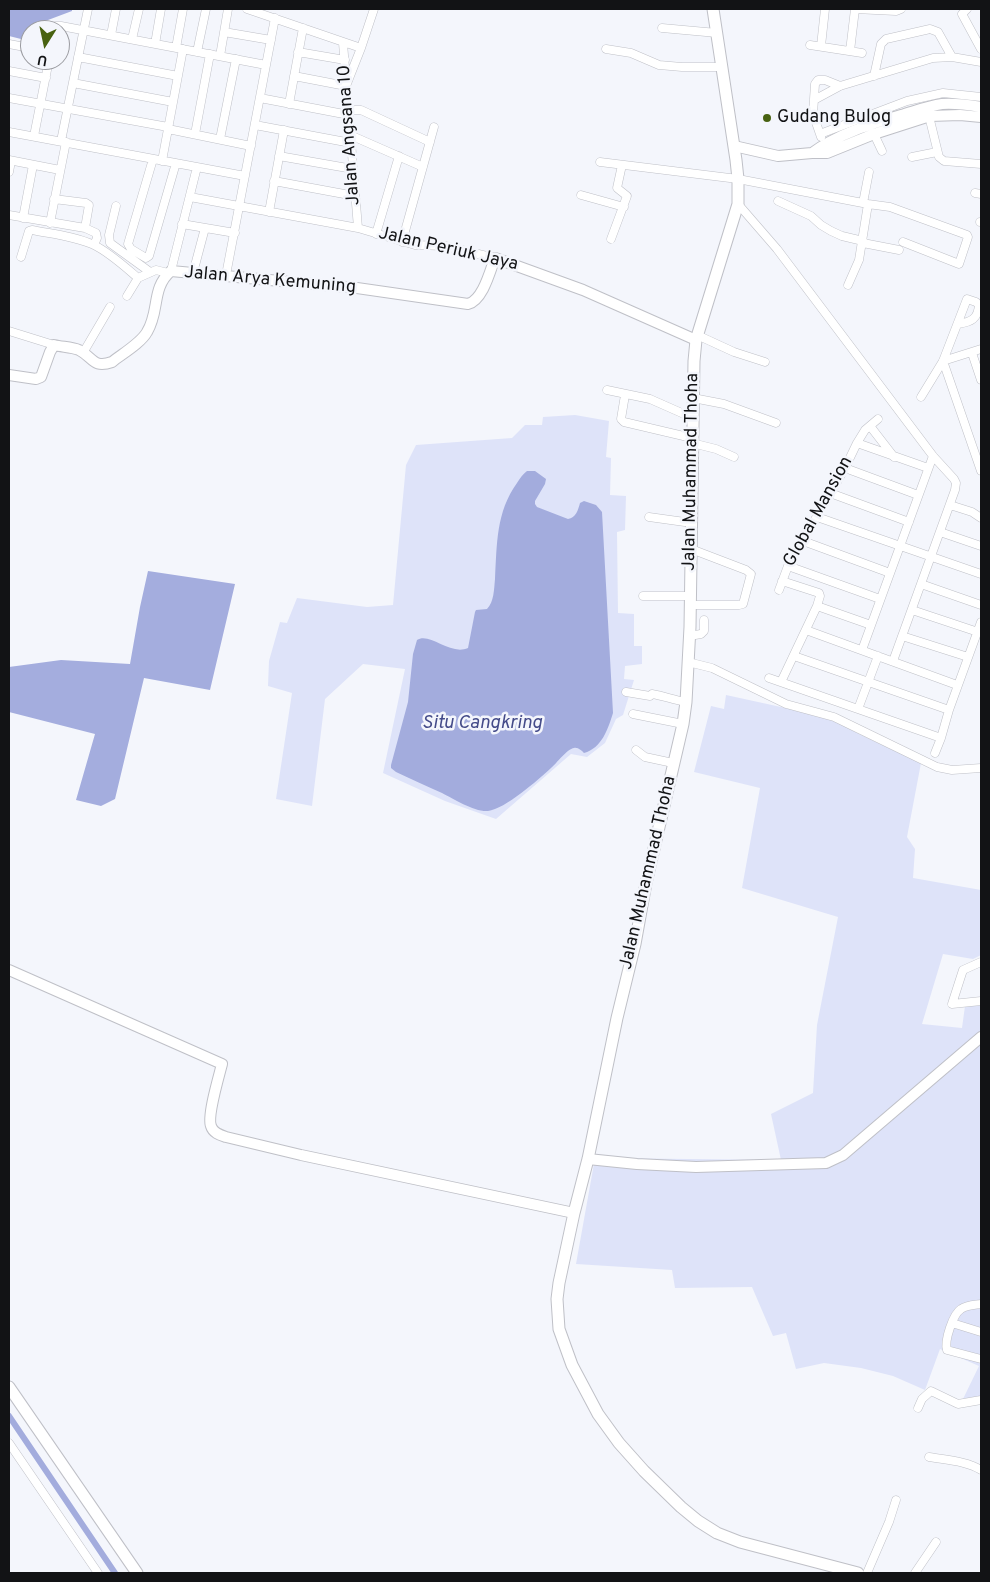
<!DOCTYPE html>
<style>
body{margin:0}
#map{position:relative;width:990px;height:1582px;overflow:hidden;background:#f4f6fc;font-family:Overpass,sans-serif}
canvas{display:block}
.frame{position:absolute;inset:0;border:10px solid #121315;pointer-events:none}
.north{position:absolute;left:20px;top:20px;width:50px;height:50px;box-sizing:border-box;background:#f4f6fc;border:1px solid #9a9ba0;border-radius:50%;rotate:190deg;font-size:14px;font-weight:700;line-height:20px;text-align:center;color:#121315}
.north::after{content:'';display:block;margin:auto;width:18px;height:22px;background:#486211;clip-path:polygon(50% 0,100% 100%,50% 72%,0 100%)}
</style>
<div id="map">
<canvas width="990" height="1582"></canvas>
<div class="frame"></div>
<div class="north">U</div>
</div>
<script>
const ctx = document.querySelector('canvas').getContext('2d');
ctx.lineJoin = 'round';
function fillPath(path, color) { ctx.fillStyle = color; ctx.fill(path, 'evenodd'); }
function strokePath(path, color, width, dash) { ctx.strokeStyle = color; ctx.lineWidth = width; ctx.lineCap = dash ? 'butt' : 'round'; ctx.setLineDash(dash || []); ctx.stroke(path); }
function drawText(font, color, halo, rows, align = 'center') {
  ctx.font = font + ' Overpass,sans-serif'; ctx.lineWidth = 5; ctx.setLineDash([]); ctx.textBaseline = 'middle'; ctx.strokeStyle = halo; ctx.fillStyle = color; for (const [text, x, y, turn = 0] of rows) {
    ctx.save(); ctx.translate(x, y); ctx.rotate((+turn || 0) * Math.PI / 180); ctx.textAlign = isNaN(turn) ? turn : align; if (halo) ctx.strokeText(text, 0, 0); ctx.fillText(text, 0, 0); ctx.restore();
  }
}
fillPath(new Path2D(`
 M 575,415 L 609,421 L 606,457 L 611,458 L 610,495 L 626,496 L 625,530 L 617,532 L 618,613 L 634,614 L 634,646 L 642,646 L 642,664 L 625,666 L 624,679 L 634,680 L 623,715 L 616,719 L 605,743 L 587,757 L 571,754 L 496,819 L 445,801 L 383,773 L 405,669 L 363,664 L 325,699 L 312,806 L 276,799 L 292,693 L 268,686 L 269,661 L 280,622 L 287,623 L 297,598 L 367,607 L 393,605 L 406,465 L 416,445 L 512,438 L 525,425 L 542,425 L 543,417 Z
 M 726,695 L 836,719 L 859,734 L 921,763 L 907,837 L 915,849 L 913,878 L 981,890 L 981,955 L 973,959 L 943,954 L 922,1024 L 962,1028 L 965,1006 L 981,1004 L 981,1398 L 963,1399 L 979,1366 L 940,1349 L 925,1390 L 893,1376 L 861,1368 L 824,1363 L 796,1369 L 786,1333 L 773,1336 L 752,1287 L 675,1288 L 672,1270 L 576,1264 L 595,1158 L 781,1160 L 771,1114 L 813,1093 L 817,1025 L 838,917 L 742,888 L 760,788 L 694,772 L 711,706 L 724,709 Z`), '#dee3f9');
fillPath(new Path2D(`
 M 148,571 L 235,584 L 210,690 L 144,678 L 115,799 L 101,806 L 76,800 L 95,734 L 9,712 L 9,667 L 61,660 L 130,664 L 140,607 Z`), '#a4adde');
fillPath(new Path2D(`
 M 9,9 L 72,9 L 72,11 L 40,23 L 34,30 L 30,30 L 30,35 L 25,40 L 9,36 Z
 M 527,471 L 535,471 L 546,479 L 545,484 L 535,501 L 535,504 L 537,507 L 568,519 C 576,518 578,510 580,503 L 584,501 L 596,505 L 602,512 L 613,713 C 608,729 602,748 584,753 C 582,751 578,747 574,748 C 567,749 557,763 551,768 C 538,780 505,809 488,811 C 474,812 454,799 442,793 C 426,786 411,779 396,772 L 391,768 L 391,765 L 408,702 L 413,654 L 417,640 C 430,632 450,656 468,648 L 475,612 L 476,610 L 487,609 C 494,602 494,589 495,579 C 497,544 496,512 517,483 C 520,478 523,474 527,471 Z`), '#a3acdd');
strokePath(new Path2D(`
 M 9,1416 L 115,1573`), '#a3acdd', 6);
const street = new Path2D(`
 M 247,9 L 361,48 L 346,86 L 294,76
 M 855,9 L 896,11 L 901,9
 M 967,9 L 962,14 L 981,49
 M 662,28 L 717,33
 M 55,30 L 56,26 L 61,26 L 266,65
 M 224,32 L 271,40
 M 111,35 L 116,9
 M 132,39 L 139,9
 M 343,43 L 358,228
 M 9,44 L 30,48
 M 155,44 L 161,9
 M 810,45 L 862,53
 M 821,46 L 825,9
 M 176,48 L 183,9
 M 361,48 L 374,9
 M 606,49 L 631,53 L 659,65 L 682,67 L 722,67
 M 850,51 L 855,9
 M 197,52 L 206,9
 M 298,52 L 345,60
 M 220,56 L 228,9
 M 78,57 L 178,76
 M 9,71 L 46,78
 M 874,76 L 881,44 L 886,39 L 930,29 L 938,32 L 952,57
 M 73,83 L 173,102
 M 9,98 L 168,127
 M 260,98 L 349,115
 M 814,100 L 840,86 L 933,58 L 952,57 L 981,62
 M 289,104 L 303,28
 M 348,112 L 355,110 L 361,110 L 430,142
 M 928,112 L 939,157 L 944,161 L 981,164
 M 255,125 L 351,143
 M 168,129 L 251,146
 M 9,132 L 245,176
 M 195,134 L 210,54
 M 820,134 L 907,101 L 943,93 L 981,97
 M 874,134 L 882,151
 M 350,135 L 423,167
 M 34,136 L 49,60
 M 821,137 L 813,114 L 815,84 L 818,80 L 825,80 L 840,86
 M 220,139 L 236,59
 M 61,141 L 88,9
 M 279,156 L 353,169
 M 912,157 L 937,152
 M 153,159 L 128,244 L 131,249 L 146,258 L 149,256 L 176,163
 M 9,160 L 60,170
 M 162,161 L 183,49
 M 600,162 L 738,179 L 868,204 L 890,207 L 967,235 L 968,237 L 959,264 L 903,242
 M 9,172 L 11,161
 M 274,181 L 355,196
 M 975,193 L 981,194
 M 581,195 L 624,207
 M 190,197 L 358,228 L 415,245 L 445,246 L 495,258
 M 54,199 L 86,203 L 89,205 L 85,228
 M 778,201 L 811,216 L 821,225 L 831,231 L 842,236 L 863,241
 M 863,203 L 869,172
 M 738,204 L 777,249 L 933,456 L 954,479 L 956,483 L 955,490 L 893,661
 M 116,206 L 109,235 L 110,243 L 150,272
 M 269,212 L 284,130
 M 9,215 L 85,228 L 96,233 L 97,238 L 94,245
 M 23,218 L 33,165
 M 980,222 L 981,222
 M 50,223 L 66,142
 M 182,224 L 235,233
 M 376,234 L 399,156
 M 611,239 L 627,196 L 617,188 L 622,165
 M 402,242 L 434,127
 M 863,243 L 899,250
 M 21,257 L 29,231 L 32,230 C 52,234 75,236 94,245 C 110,253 124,266 138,278
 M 171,271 L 197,167
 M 193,273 L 205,228
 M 226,275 L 275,18
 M 848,285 L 859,260 L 868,204
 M 127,296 L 138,278 L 156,270 L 168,273
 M 9,331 L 54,345
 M 697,335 L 734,352 L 765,362
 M 83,353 L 110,307
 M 972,353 L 981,380
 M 943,361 L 981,471
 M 943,361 L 981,349
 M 607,390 L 650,399 L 693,418
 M 625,395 L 621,419 L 624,422 L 692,438
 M 921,397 L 943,361 L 967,299 L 976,302 L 979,305 C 978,319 971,322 958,324
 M 693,398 L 724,404 L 776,423
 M 870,426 L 894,457
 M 692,443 L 716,449 L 734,457
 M 857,443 L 928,468
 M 845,468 L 918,495
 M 830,493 L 909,522
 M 950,505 L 972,512 L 981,518
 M 649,517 L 692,523
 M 817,517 L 981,574
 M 940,532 L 981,546
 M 803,541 L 890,573
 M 788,566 L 880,599
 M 921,584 L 981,605
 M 779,590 L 788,566 L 845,468 L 857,443 L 865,430 L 878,419
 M 643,596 L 690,596
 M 690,605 L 739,605 L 743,604 L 751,574 L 746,570 L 691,549
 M 817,606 L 871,625
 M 912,610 L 978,632
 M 806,630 L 957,685
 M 689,636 L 701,634 L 704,631 L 704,620
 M 902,636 L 968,657
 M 862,650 L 933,456
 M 794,656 L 949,710
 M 688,662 L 712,668 L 786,704 L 834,717 L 937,767 L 952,770 L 981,768
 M 769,678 L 941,738
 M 781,682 L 817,606 L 820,596 L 819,593 L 782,581
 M 626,692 L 650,696 L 652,694 C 664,696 674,700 686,702
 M 858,709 L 878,656
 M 633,714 L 683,724
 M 636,750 L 645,757 L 673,763
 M 935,753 L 941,738 L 949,710 L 981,622
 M 981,962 L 963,970 L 952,1004 L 981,1001
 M 981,1304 C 975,1305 967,1305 961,1309 C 953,1314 944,1341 947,1350 L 981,1359
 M 952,1323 L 981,1332
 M 918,1408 L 922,1399 L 931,1391 L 958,1404 L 981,1400
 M 9,1443 L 98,1573
 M 929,1457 C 946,1460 967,1461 981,1470
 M 867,1573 L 889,1522 L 896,1500
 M 915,1573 L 936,1542`);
const secondary = new Path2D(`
 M 734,146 L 778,156 L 812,153 L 827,153 L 874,134 L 930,116 L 960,115 L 981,117
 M 812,153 C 838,134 871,124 901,115 C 915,111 928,106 942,104 C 955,103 969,105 981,107
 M 9,375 L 36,379 L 41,377 L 50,352 L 54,345 C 62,347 72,347 79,350 C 93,357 93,369 112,362 C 122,354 141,343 147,332 C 160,311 151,288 171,271 L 357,288 L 468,304 C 483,300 490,271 495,258 L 583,290 L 696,340
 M 9,970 L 222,1064 C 219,1076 207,1116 211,1126 C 213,1133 220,1135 226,1137 L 301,1155 L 574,1213
 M 588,1159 L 637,1164 L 696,1167 L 826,1163 L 843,1155 L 981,1037`);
const primary = new Path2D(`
 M 713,9 L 736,160 L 738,179 L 738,204 L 696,340 L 694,361 L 690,627 L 686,702 L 683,724 L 646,883 L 635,944 L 617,1018 L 588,1159 L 574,1213 L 559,1283 L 557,1299 L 559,1329 L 572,1365 L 598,1414 L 619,1443 L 644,1471 L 681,1507 L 698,1521 L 717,1533 L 740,1542 L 858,1573
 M 9,1387 L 137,1573`);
strokePath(street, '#bfc0c7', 9);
strokePath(secondary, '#bfc0c7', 12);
strokePath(primary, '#bfc0c7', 13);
strokePath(street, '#fff', 8);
strokePath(secondary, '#fff', 10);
strokePath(primary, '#fff', 11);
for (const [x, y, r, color] of [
 [767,118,5,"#486211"]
]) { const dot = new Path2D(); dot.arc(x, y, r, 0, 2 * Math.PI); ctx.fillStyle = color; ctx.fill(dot); strokePath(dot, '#f4f6fc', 2); }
drawText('18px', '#121315', '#f4f6fc', [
 ["Gudang Bulog",777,118]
], 'left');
drawText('18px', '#121315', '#f4f6fc', [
 ["Jalan Angsana 10",350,135,-94],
 ["Jalan Periuk Jaya",448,250,13],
 ["Jalan Arya Kemuning",270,281,5],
 ["Jalan Muhammad Thoha",692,472,-89],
 ["Global Mansion",819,512,-61],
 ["Jalan Muhammad Thoha",649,873,-77]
]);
drawText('italic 19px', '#444b89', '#f4f6fc', [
 ["Situ Cangkring",482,724]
]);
</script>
